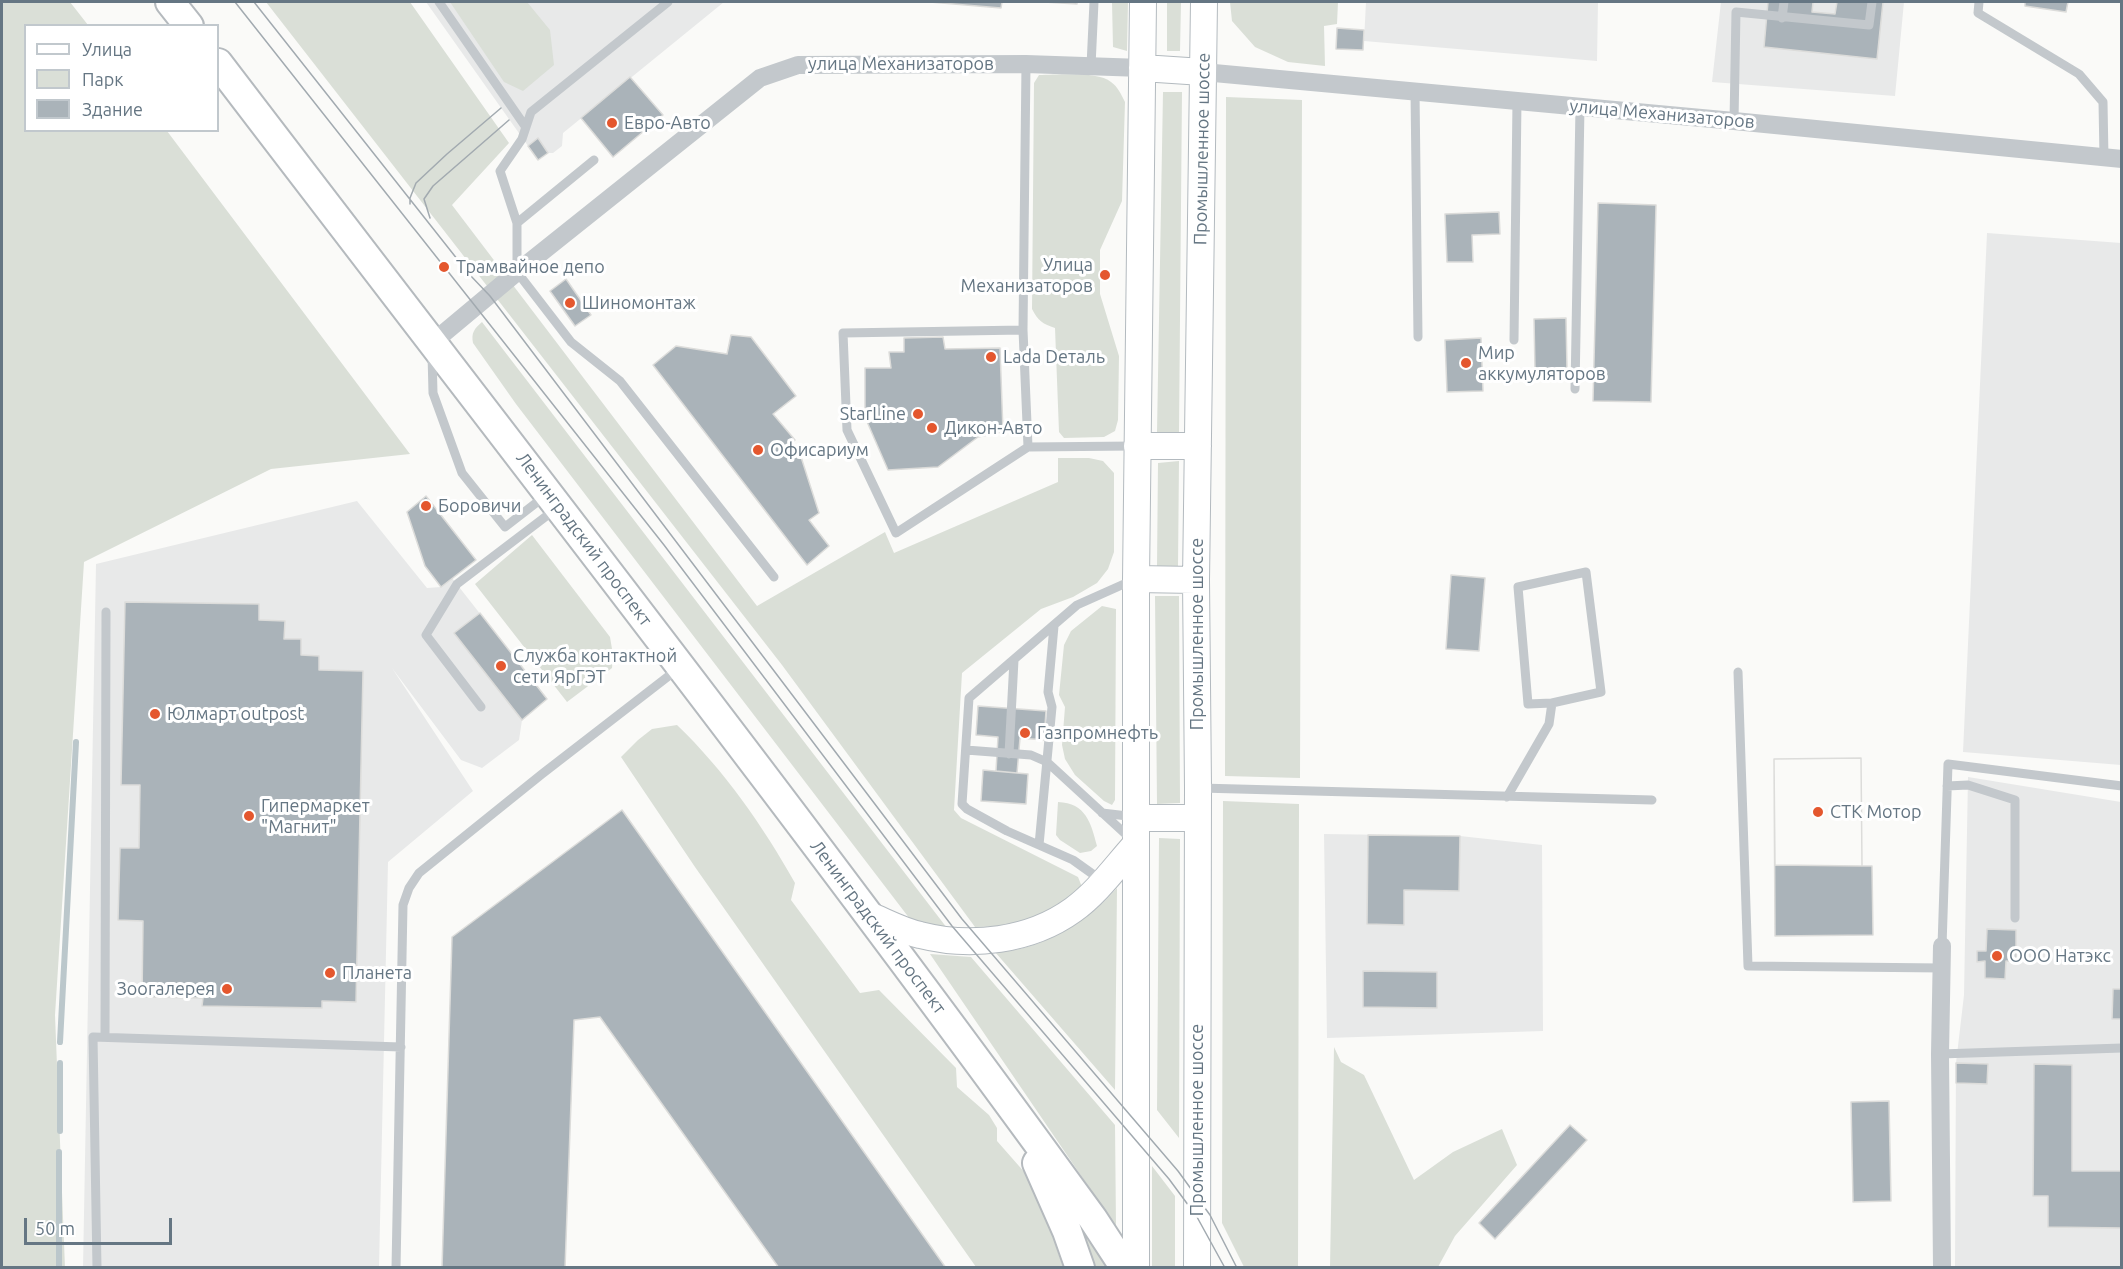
<!DOCTYPE html>
<meta charset="utf-8">
<style>
body{margin:0}
#map{position:relative;width:2123px;height:1269px;overflow:hidden;background:#fafaf8;font-family:Ubuntu,sans-serif}
canvas{display:block}
.frame{position:absolute;inset:0;border:3px solid #657683;pointer-events:none}
.legend{position:absolute;left:24px;top:24px;width:195px;height:108px;box-sizing:border-box;background:#fff;border:2px solid #c1c8cd;margin:0;padding:8px 10px;list-style:none;font-size:18px;color:#657683}
.legend li{display:flex;align-items:center;gap:12px;height:30px}
.legend b{width:30px;border:2px solid #c1c8cd}
.scale{position:absolute;left:24px;top:1218px;width:148px;height:27px;box-sizing:border-box;border:3px solid #657683;border-top:0;padding-left:8px;font-size:18px;line-height:21px;white-space:nowrap;color:#657683;-webkit-text-stroke:4px #fff;paint-order:stroke}
</style>
<div id="map">
<canvas width="2123" height="1269"></canvas>
<div class="frame"></div>
<ul class="legend">
<li><b style="height:8px;background:#fff"></b>Улица</li>
<li><b style="height:16px;background:#dadfd7"></b>Парк</li>
<li><b style="height:16px;background:#aab3b9"></b>Здание</li>
</ul>
<div class="scale">50 m</div>
</div>
<script>
const ctx = document.querySelector('canvas').getContext('2d');
ctx.lineJoin = 'round';
function fillPath(path, color) { ctx.fillStyle = color; ctx.fill(path, 'evenodd'); }
function strokePath(path, color, width, dash) { ctx.strokeStyle = color; ctx.lineWidth = width; ctx.lineCap = dash ? 'butt' : 'round'; ctx.setLineDash(dash || []); ctx.stroke(path); }
function drawText(font, color, halo, rows, align = 'center') {
  ctx.font = font + ' Ubuntu,sans-serif'; ctx.lineWidth = 6; ctx.setLineDash([]); ctx.textBaseline = 'middle'; ctx.strokeStyle = halo; ctx.fillStyle = color; for (const [text, x, y, turn = 0] of rows) {
    ctx.save(); ctx.translate(x, y); ctx.rotate((+turn || 0) * Math.PI / 180); ctx.textAlign = isNaN(turn) ? turn : align; if (halo) ctx.strokeText(text, 0, 0); ctx.fillText(text, 0, 0); ctx.restore();
  }
}
fillPath(new Path2D(`
 M 426,2 L 724,2 L 563,133 L 562,146 L 553,153 L 548,153 L 538,160 Z
 M 1366,2 L 1598,2 L 1597,61 L 1364,41 Z
 M 1721,2 L 1904,2 L 1895,96 L 1712,82 Z
 M 1987,233 L 2121,243 L 2121,765 L 1963,752 Z
 M 357,501 L 427,588 L 441,587 L 452,578 L 547,699 L 522,720 L 519,740 L 482,768 L 461,760 L 392,668 L 473,791 L 388,862 L 379,1267 L 83,1268 L 96,564 Z
 M 1968,777 L 2121,802 L 2121,1267 L 1955,1268 L 1956,1063 L 1964,995 Z
 M 1324,834 L 1460,836 L 1542,845 L 1543,1031 L 1327,1038 Z`), '#e8e9e9');
fillPath(new Path2D(`
 M 2,2 L 70,2 L 88,25 L 26,26 L 26,130 L 167,131 L 410,454 L 271,469 L 84,562 L 55,1015 L 65,1268 L 2,1267 Z
 M 266,2 L 410,2 L 509,143 L 452,205 L 757,606 L 885,532 L 894,553 L 1058,482 L 1058,458 L 1089,458 L 1103,461 L 1114,473 L 1114,552 L 1108,569 L 1097,583 L 1073,597 L 1041,609 L 962,673 L 954,810 L 961,818 L 1078,877 L 1082,887 C 1045,916 1023,927 975,927 L 782,665 Z
 M 450,2 L 527,2 L 550,30 L 554,65 L 523,91 L 504,82 Z
 M 1112,2 L 1128,2 L 1127,51 L 1113,47 Z
 M 1167,2 L 1181,2 L 1180,51 L 1167,51 Z
 M 1230,2 L 1338,2 L 1337,24 L 1324,26 L 1325,66 L 1288,62 L 1255,47 L 1232,21 Z
 M 1039,75 C 1057,75 1098,71 1111,82 C 1118,87 1121,94 1125,102 L 1122,201 L 1100,250 L 1100,294 L 1119,356 L 1118,420 L 1115,431 L 1104,437 L 1064,438 L 1059,432 L 1055,328 C 1043,324 1038,321 1032,309 L 1034,83 Z
 M 1163,92 L 1182,92 L 1179,432 L 1157,432 Z
 M 1226,97 L 1302,100 L 1300,778 L 1225,776 Z
 M 482,322 L 947,928 L 913,923 L 516,404 L 473,343 C 471,333 474,329 482,322 Z
 M 1179,461 L 1178,566 L 1157,566 L 1158,463 Z
 M 532,535 L 610,637 L 613,655 L 612,668 L 567,702 L 475,584 Z
 M 1155,596 L 1179,596 L 1180,803 L 1157,804 Z
 M 1102,606 L 1116,609 L 1115,800 L 1112,805 L 1104,801 L 1075,775 L 1065,759 L 1062,745 L 1065,707 L 1059,695 L 1064,645 L 1071,631 Z
 M 677,725 C 724,770 763,826 795,883 L 791,900 L 860,993 L 879,990 L 956,1068 L 957,1087 L 989,1115 L 997,1128 L 997,1141 L 1026,1174 L 1052,1234 L 1063,1267 L 976,1267 L 695,867 L 621,757 L 638,740 L 652,729 Z
 M 1223,801 L 1299,804 L 1298,1267 L 1244,1267 L 1222,1223 Z
 M 1058,802 C 1086,803 1091,823 1097,846 L 1091,851 L 1080,853 L 1060,840 L 1056,835 Z
 M 1159,838 L 1180,839 L 1179,1138 L 1157,1110 Z
 M 1117,888 L 1115,1090 L 995,952 C 1041,951 1087,922 1117,888 Z
 M 930,954 L 971,957 L 1115,1125 L 1116,1227 Z
 M 1334,1047 L 1341,1062 L 1364,1075 L 1414,1180 L 1453,1152 L 1502,1129 L 1517,1165 L 1455,1236 L 1438,1267 L 1330,1267 Z
 M 1152,1166 L 1175,1196 L 1175,1267 L 1152,1267 Z
 M 1075,1214 L 1107,1267 L 1094,1267 Z`), '#dadfd7');
strokePath(new Path2D(`
 M 60,1042 L 76,742
 M 60,1131 L 60,1063
 M 59,1268 L 59,1152`), '#bbc7cb', 6);
const building = new Path2D(`
 M 930,2 L 1002,2 L 1001,8 Z
 M 1044,2 L 1077,2 L 1077,4 Z
 M 1768,2 L 1813,2 L 1812,12 L 1835,14 L 1837,2 L 1883,2 L 1877,59 L 1764,47 Z
 M 2025,2 L 2068,2 L 2066,12 L 2025,6 Z
 M 1337,28 L 1364,30 L 1363,50 L 1336,49 Z
 M 630,77 L 663,115 L 613,157 L 581,118 Z
 M 538,138 L 548,153 L 538,160 L 528,146 Z
 M 1598,203 L 1656,205 L 1651,402 L 1593,401 Z
 M 1499,212 L 1500,234 L 1472,235 L 1473,262 L 1447,262 L 1445,214 Z
 M 566,279 L 591,315 L 575,326 L 550,291 Z
 M 1566,318 L 1567,370 L 1535,371 L 1534,319 Z
 M 731,335 L 751,337 L 796,396 L 773,414 L 795,440 L 791,444 L 801,457 L 819,513 L 809,520 L 829,546 L 807,565 L 653,365 L 676,346 L 727,354 Z
 M 943,337 L 945,349 L 1000,348 L 1003,432 L 978,437 L 938,467 L 888,470 L 865,417 L 865,368 L 891,368 L 889,352 L 904,352 L 904,338 Z
 M 1481,338 L 1483,391 L 1447,392 L 1445,340 Z
 M 426,496 L 476,560 L 441,587 L 425,566 L 407,512 Z
 M 1451,575 L 1485,578 L 1479,651 L 1446,649 Z
 M 125,602 L 259,604 L 259,620 L 285,621 L 284,639 L 301,639 L 301,655 L 319,656 L 319,670 L 363,671 L 356,1002 L 322,1001 L 322,1008 L 202,1006 L 203,998 L 142,997 L 143,921 L 118,920 L 120,848 L 139,848 L 140,785 L 121,785 Z
 M 480,613 L 547,699 L 522,720 L 454,633 Z
 M 978,706 L 1046,711 L 1044,740 L 1020,738 L 1017,773 L 996,771 L 998,737 L 976,735 Z
 M 1861,758 L 1862,866 L 1872,866 L 1873,935 L 1775,936 L 1774,759 Z
 M 1861,758 L 1862,866 L 1775,865 L 1774,759 Z
 M 983,770 L 1028,774 L 1026,804 L 981,801 Z
 M 622,810 L 946,1268 L 779,1268 L 600,1017 L 574,1020 L 565,1268 L 442,1268 L 452,937 Z
 M 1368,835 L 1460,836 L 1459,891 L 1404,890 L 1404,925 L 1367,924 Z
 M 1987,929 L 2016,930 L 2016,962 L 2006,961 L 2005,979 L 1985,978 L 1985,961 L 1977,962 L 1977,951 L 1986,951 Z
 M 1363,971 L 1437,972 L 1437,1008 L 1363,1007 Z
 M 2113,989 L 2122,989 L 2122,1019 L 2112,1019 Z
 M 1956,1063 L 1988,1064 L 1987,1084 L 1956,1083 Z
 M 2034,1064 L 2072,1065 L 2072,1171 L 2122,1171 L 2122,1228 L 2048,1227 L 2048,1196 L 2033,1196 Z
 M 1889,1101 L 1891,1201 L 1853,1202 L 1851,1102 Z
 M 1570,1125 L 1587,1140 L 1495,1239 L 1479,1223 Z`);
fillPath(building, '#aab3b9');
strokePath(building, '#dcdcda', 1.5);
const secondary = new Path2D(`
 M 1142,68 L 1203,72
 M 1137,446 L 1198,446
 M 1136,579 L 1196,580
 M 1137,818 L 1197,818
 M 869,915 C 886,922 902,931 920,935 C 971,948 1030,941 1073,910 C 1098,892 1116,866 1136,844
 M 1136,1268 L 1136,579 L 1143,2
 M 1197,1268 L 1198,788 L 1196,580 L 1204,2`);
const primary = new Path2D(`
 M 170,2 L 189,26
 M 218,63 C 511,447 809,827 1093,1219 L 1125,1268
 M 1037,1163 L 1067,1231 L 1080,1268`);
strokePath(secondary, '#b3babf', 28);
strokePath(primary, '#b5babe', 32);
strokePath(new Path2D(`
 M 439,2 L 525,126
 M 668,2 L 531,112 L 522,139 L 500,171 L 517,223 L 517,272 L 571,342 L 620,381 L 774,577
 M 1979,2 L 1978,13 L 2079,74 L 2103,102 L 2104,158
 M 1782,18 L 1784,2
 M 1026,64 L 1023,330 L 1028,447 L 1135,446
 M 1091,66 L 1094,2
 M 1415,91 L 1418,337
 M 1734,121 L 1736,12 L 1869,25 L 1872,2
 M 517,223 L 594,160
 M 1023,330 L 843,333 L 847,430 L 896,533 L 1028,447
 M 1514,340 L 1517,101
 M 432,354 L 433,393 L 462,473 L 505,527 L 545,496
 M 1575,389 L 1580,107
 M 1738,672 L 1748,966 L 1942,968
 M 481,707 L 426,635 L 457,584 L 557,508
 M 966,750 L 1031,755 L 1047,762 L 1132,840
 M 1009,754 L 1014,660
 M 1947,786 L 1968,785 L 2015,800 L 2015,918
 M 1200,788 L 1652,800
 M 1507,797 L 1549,724 L 1552,703 L 1601,692 L 1586,572 L 1518,587 L 1528,704 L 1552,703
 M 1102,813 L 1136,817
 M 1039,845 L 1052,707 L 1048,692 L 1054,626
 M 1101,880 L 1073,860 L 1007,831 L 967,809 L 962,804 L 969,698 L 1077,605 L 1133,580
 M 1942,946 L 1948,764 L 2122,786
 M 105,1037 L 106,612
 M 1940,1054 L 2122,1048
 M 97,1268 L 93,1037 L 401,1047
 M 396,1268 L 403,905 L 409,888 L 419,873 L 542,774 L 679,668`), '#c3c8cc', 9);
strokePath(new Path2D(`
 M 1203,72 L 1734,121 L 2122,159
 M 432,343 L 517,272 L 760,78 L 798,65 L 1026,64 L 1142,68
 M 1942,1268 L 1940,1054 L 1942,946`), '#c3c8cc', 18);
strokePath(secondary, '#fff', 26);
strokePath(primary, '#fff', 28);
strokePath(new Path2D(`
 M 235,2 L 664,545 L 952,926 L 1169,1179 L 1197,1217 L 1225,1268
 M 254,2 L 469,274 L 490,296 L 962,919 L 1178,1171 L 1210,1215 L 1237,1268
 M 410,204 L 410,198 L 416,183 L 447,154 L 501,108
 M 430,218 L 424,199 L 433,186 L 509,120`), '#a2aab0', 1.5);
for (const [x, y, r, color] of [
 [612,123,6,"#e4572e"],
 [444,267,6,"#e4572e"],
 [1105,275,6,"#e4572e"],
 [570,303,6,"#e4572e"],
 [991,357,6,"#e4572e"],
 [1466,363,6,"#e4572e"],
 [918,414,6,"#e4572e"],
 [932,428,6,"#e4572e"],
 [758,450,6,"#e4572e"],
 [426,506,6,"#e4572e"],
 [501,666,6,"#e4572e"],
 [155,714,6,"#e4572e"],
 [1025,733,6,"#e4572e"],
 [1818,812,6,"#e4572e"],
 [249,816,6,"#e4572e"],
 [1997,956,6,"#e4572e"],
 [330,973,6,"#e4572e"],
 [227,989,6,"#e4572e"]
]) { const dot = new Path2D(); dot.arc(x, y, r, 0, 2 * Math.PI); ctx.fillStyle = color; ctx.fill(dot); strokePath(dot, '#fff', 2); }
drawText('18px', '#657683', '#fff', [
 ["улица Механизаторов",901,64],
 ["улица Механизаторов",1662,114,5],
 ["Промышленное шоссе",1202,149,-89],
 ["Ленинградский проспект",584,539,53],
 ["Промышленное шоссе",1197,634,-90],
 ["Ленинградский проспект",878,927,53],
 ["Промышленное шоссе",1197,1120,-90]
]);
drawText('18px', '#657683', '#fff', [
 ["Евро-Авто",624,123],
 ["Улица",1093,265,"right"],
 ["Механизаторов",1093,286,"right"],
 ["Трамвайное депо",456,267],
 ["Шиномонтаж",582,303],
 ["Мир",1478,353],
 ["аккумуляторов",1478,374],
 ["Lada Dеталь",1003,357],
 ["StarLine",906,414,"right"],
 ["Дикон-Авто",944,428],
 ["Офисариум",770,450],
 ["Боровичи",438,506],
 ["Служба контактной",513,656],
 ["сети ЯрГЭТ",513,677],
 ["Юлмарт outpost",167,714],
 ["Газпромнефть",1037,733],
 ["Гипермаркет",261,806],
 ["\"Магнит\"",261,827],
 ["СТК Мотор",1830,812],
 ["ООО Натэкс",2009,956],
 ["Планета",342,973],
 ["Зоогалерея",215,989,"right"]
], 'left');
</script>
